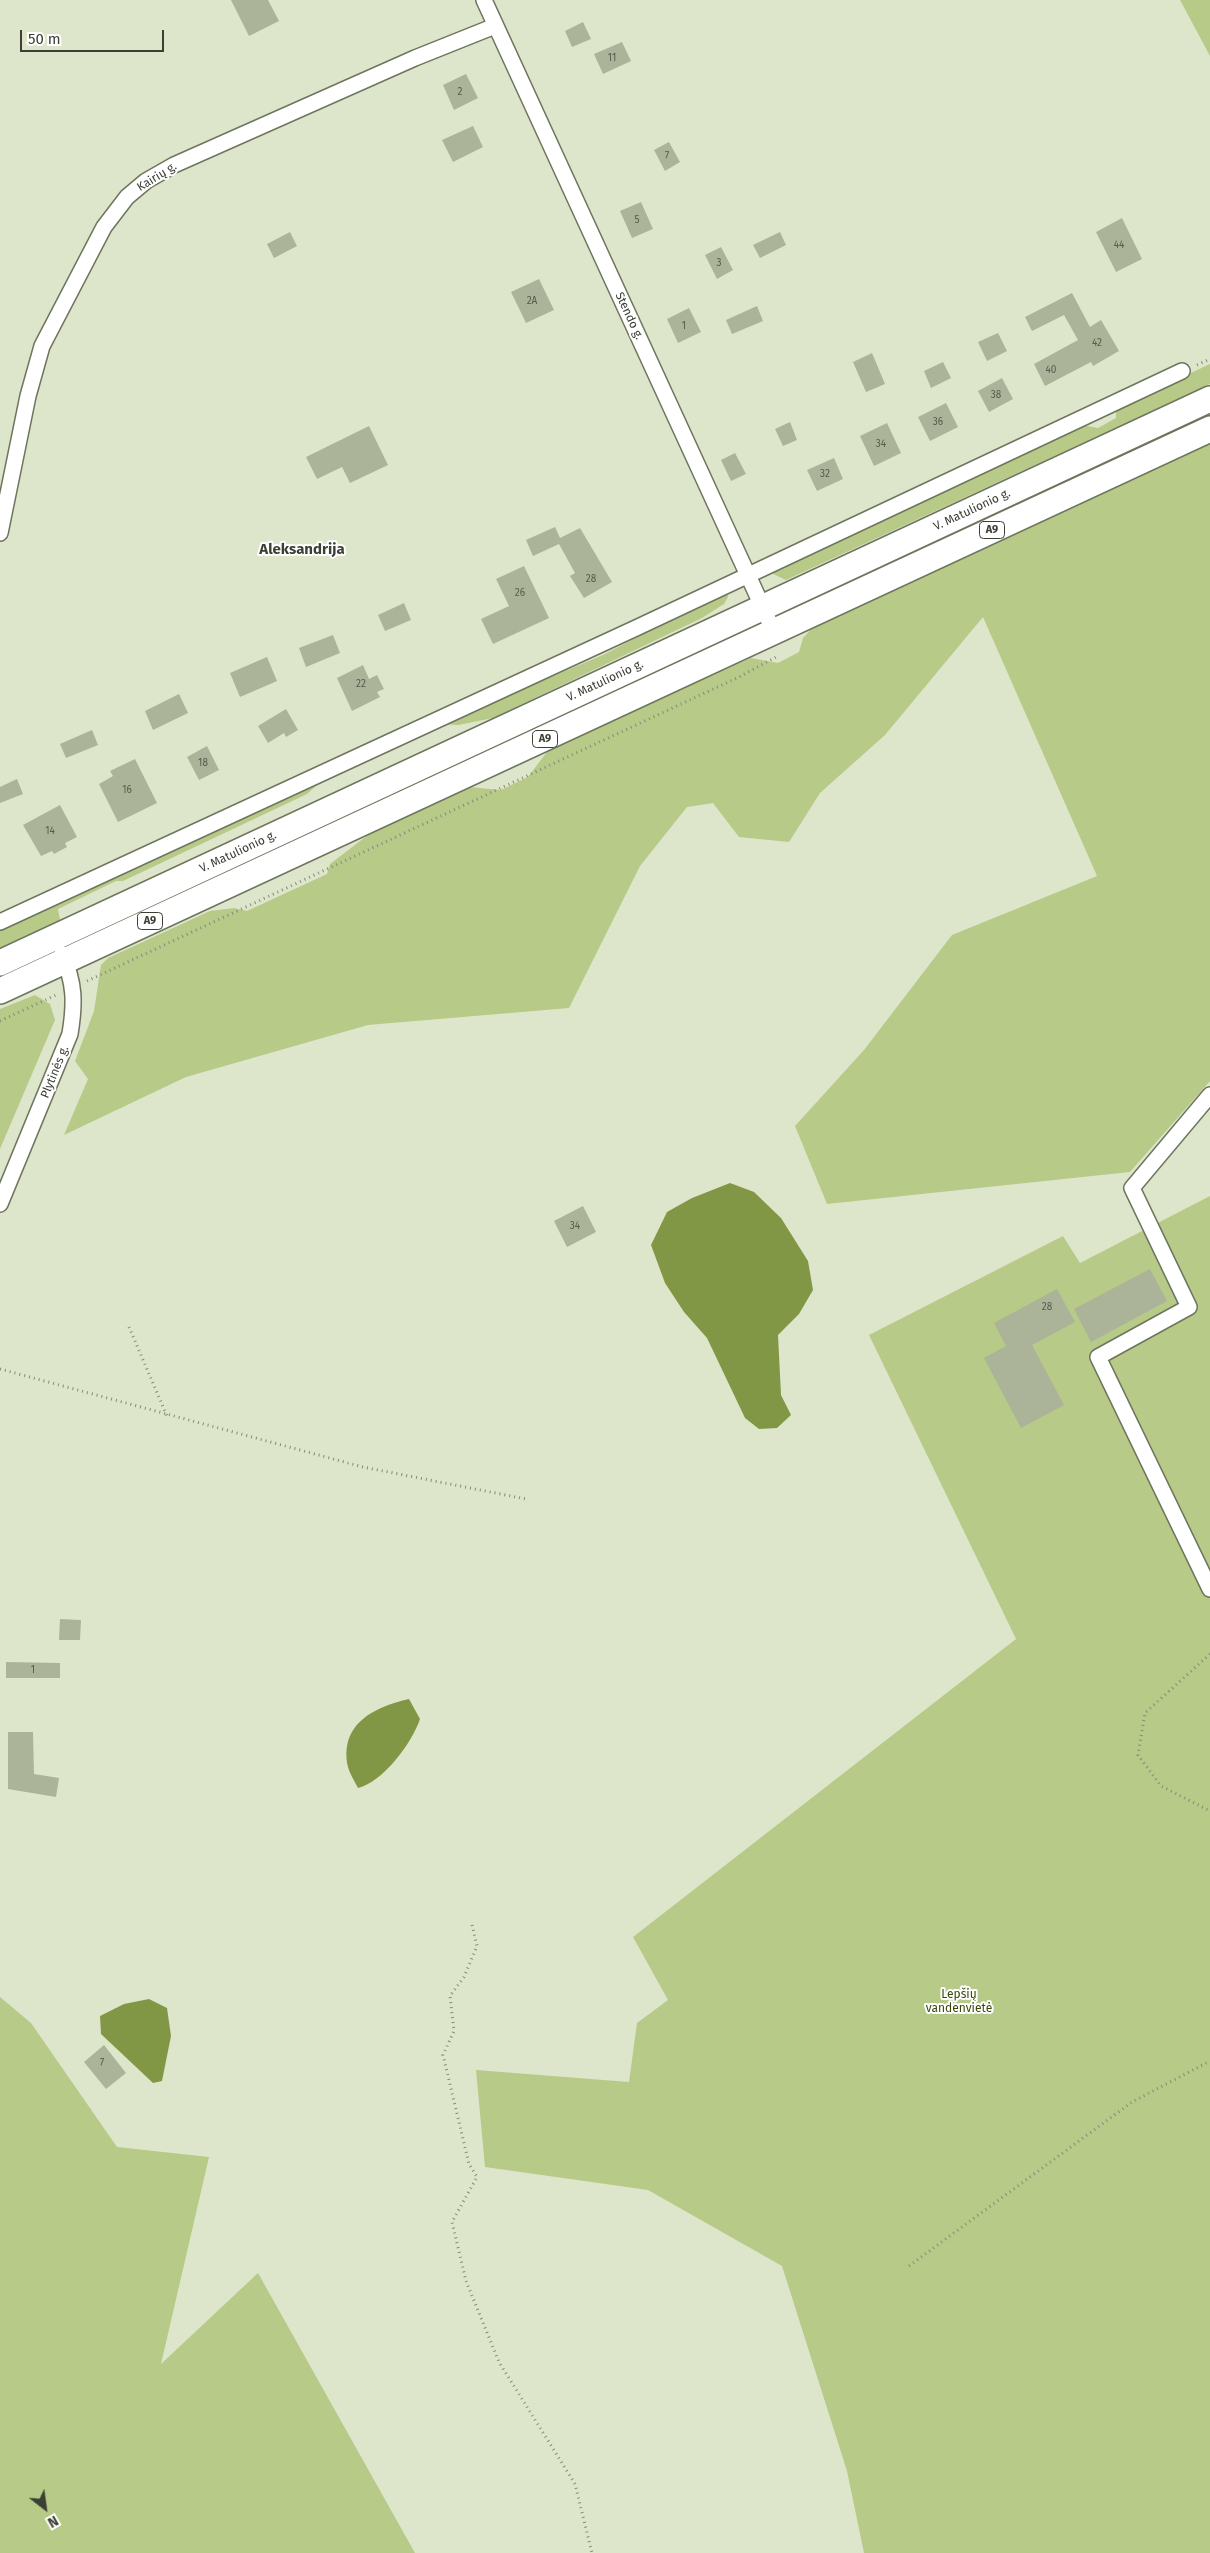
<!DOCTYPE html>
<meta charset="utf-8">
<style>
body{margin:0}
#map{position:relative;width:1210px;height:2553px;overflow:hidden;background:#dde6cb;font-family:"Fira Sans",sans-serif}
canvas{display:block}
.north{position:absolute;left:20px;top:2483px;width:50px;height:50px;-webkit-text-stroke:4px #fff;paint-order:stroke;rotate:150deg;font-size:14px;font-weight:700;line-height:20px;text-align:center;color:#3b3f34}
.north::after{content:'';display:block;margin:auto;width:18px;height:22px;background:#3b3f34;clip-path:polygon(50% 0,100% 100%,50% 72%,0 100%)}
.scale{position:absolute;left:20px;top:30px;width:144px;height:22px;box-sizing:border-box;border:2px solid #3b3f34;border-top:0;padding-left:6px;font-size:15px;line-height:18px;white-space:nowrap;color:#3b3f34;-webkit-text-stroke:4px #fff;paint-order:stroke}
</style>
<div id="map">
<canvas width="1210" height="2553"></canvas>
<div class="north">N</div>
<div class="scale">50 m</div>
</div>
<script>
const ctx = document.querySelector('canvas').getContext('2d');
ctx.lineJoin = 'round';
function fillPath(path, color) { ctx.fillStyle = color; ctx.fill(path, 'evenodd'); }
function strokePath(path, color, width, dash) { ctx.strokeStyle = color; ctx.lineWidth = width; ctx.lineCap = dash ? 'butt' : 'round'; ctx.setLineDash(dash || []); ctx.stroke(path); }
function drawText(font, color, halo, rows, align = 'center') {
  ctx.font = font + ' "Fira Sans",sans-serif'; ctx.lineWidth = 4; ctx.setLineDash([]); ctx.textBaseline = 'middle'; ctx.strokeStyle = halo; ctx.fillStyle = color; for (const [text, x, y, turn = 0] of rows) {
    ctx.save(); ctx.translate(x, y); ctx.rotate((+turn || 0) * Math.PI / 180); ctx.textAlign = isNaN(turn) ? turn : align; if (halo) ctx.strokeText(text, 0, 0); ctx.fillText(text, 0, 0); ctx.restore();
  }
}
fillPath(new Path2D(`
 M 1180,0 L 1210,0 L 1210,56 Z
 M 1210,364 L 1210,384 L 786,580 L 771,573 L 772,568 L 1083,425 L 1098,428 L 1116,418 L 1116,408 Z
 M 1210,437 L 1210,1081 L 1130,1172 L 827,1204 L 795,1126 L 864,1050 L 952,935 L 1097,876 L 983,617 L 885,735 L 820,793 L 789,842 L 739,837 L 713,803 L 687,807 L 640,866 L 569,1008 L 368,1025 L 186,1077 L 64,1135 L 88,1079 L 75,1061 L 94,1011 L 101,965 L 108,958 L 210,911 L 234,908 L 247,911 L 327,874 L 330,864 L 368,835 L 469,787 L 501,790 L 528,777 L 550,748 L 751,658 L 778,663 L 799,652 L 803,638 L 813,627 Z
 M 727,590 L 728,597 L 724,604 L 702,618 L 493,718 L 458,725 L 439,724 L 603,655 Z
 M 325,778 L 307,794 L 123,881 L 116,881 L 58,909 L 60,920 L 0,948 L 0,931 Z
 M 35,995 L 50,1004 L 55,1020 L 0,1149 L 0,1009 Z
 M 1210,1196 L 1210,2553 L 864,2553 L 847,2471 L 782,2266 L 648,2190 L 485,2167 L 476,2070 L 629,2082 L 637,2023 L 668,2000 L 633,1937 L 1016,1639 L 869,1335 L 1063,1236 L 1080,1263 Z
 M 0,1997 L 31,2023 L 117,2147 L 209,2157 L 161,2364 L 258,2273 L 415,2553 L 0,2553 Z`), '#b7ca88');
fillPath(new Path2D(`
 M 730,1183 L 754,1192 L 781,1218 L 808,1261 L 813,1290 L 799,1314 L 778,1335 L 781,1395 L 791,1415 L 777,1428 L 759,1429 L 745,1418 L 707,1338 L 684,1312 L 665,1283 L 651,1245 L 667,1212 L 692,1198 Z
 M 409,1699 L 420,1719 C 412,1743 383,1782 358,1788 C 355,1782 350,1774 348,1767 C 339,1724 374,1707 409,1699 Z
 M 149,1999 L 167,2008 L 171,2036 L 162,2081 L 153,2083 L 101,2034 L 100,2016 L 124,2004 Z`), '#829745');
fillPath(new Path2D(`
 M 231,0 L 268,0 L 279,21 L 249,36 Z
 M 583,22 L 591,39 L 572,47 L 565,31 Z
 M 622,42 L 631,61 L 603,74 L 594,54 Z
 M 466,74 L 478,98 L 454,110 L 443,85 Z
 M 473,126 L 483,147 L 453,162 L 442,140 Z
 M 669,142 L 680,162 L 665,171 L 654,150 Z
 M 641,202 L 653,229 L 632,238 L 620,211 Z
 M 1122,218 L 1142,259 L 1116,272 L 1096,232 Z
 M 290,232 L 297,246 L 274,258 L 267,244 Z
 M 780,232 L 786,245 L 760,258 L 753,245 Z
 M 721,247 L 733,270 L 717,279 L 705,255 Z
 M 539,279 L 554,310 L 526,323 L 511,292 Z
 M 1072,293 L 1090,327 L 1101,320 L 1119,351 L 1093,366 L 1091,362 L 1045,386 L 1034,364 L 1078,340 L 1064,315 L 1032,331 L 1025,317 Z
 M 757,306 L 763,321 L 732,334 L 726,320 Z
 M 689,308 L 701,332 L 678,343 L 667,319 Z
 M 998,333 L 1007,351 L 987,361 L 978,342 Z
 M 872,353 L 885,384 L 866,392 L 853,362 Z
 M 943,362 L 951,378 L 931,388 L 924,371 Z
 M 1002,378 L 1013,399 L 989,412 L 978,391 Z
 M 946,403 L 958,427 L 930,441 L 918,417 Z
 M 790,422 L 797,440 L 783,446 L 775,429 Z
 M 887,423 L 901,453 L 874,466 L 860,436 Z
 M 369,426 L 388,465 L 350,483 L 342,467 L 317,479 L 306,457 Z
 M 735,453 L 746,474 L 731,481 L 721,460 Z
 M 834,458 L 843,479 L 817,491 L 807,470 Z
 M 555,527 L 560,538 L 580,528 L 612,582 L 584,598 L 570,576 L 575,573 L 559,544 L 533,556 L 526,540 Z
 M 524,566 L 549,618 L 493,644 L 481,619 L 509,606 L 496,579 Z
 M 404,603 L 411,620 L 385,631 L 378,615 Z
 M 333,635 L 340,653 L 306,667 L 299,648 Z
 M 267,657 L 277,681 L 240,697 L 230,673 Z
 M 363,665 L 369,679 L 377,675 L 384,689 L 377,692 L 380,697 L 352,711 L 337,678 Z
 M 179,694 L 188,713 L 153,730 L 145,711 Z
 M 286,709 L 298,730 L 286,737 L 284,733 L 268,743 L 258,726 Z
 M 92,730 L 98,745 L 66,758 L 60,744 Z
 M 207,746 L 219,770 L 199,780 L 187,757 Z
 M 135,759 L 157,803 L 118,822 L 99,784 L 113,776 L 110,771 Z
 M 17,779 L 23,794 L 0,803 L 0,787 Z
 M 60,805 L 77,837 L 65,843 L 67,847 L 54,854 L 52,851 L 41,856 L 23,825 Z
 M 583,1206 L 596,1232 L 567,1247 L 554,1221 Z
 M 1150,1269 L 1167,1301 L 1091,1342 L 1074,1309 Z
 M 1057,1289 L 1075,1322 L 1032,1345 L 1064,1405 L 1021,1428 L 984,1358 L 1006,1346 L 994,1323 Z
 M 60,1619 L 81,1620 L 80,1640 L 59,1640 Z
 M 6,1662 L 60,1663 L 60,1678 L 6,1678 Z
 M 8,1732 L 33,1732 L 34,1774 L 59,1778 L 56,1797 L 8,1789 Z
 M 104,2045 L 126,2073 L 106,2089 L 84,2062 Z`), '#abb399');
const minor = new Path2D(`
 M 484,0 L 774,632
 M 0,533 L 28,396 L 42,346 L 104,227 L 127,197 L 146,181 L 174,165 L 415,58 L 495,26
 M 0,922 L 636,628 L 1182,371
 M 1210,1095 L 1132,1188 L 1189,1307 L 1098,1357 L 1210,1589
 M 0,1204 L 70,1034 C 75,1003 75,983 62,954`);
const trunk = new Path2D(`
 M 0,963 L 1210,399
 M 0,991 L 1210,429`);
strokePath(minor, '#6d755d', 18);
strokePath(trunk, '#6d755d', 28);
strokePath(new Path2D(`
 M 1197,365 L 1210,359
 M 87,981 L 739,677 L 778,656
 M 0,1021 L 56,995
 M 129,1327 L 167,1416
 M 0,1369 L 363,1467 L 526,1499
 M 1210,1654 L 1145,1713 L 1138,1755 L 1161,1786 L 1210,1811
 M 472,1925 L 477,1946 L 464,1977 L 450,1996 L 454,2031 L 443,2055 L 469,2164 L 477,2177 L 452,2222 L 466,2281 L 499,2362 L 575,2484 L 592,2553
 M 909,2266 L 1132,2102 L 1210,2061`), '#858b79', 3, [1, 4]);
strokePath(minor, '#fff', 15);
strokePath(trunk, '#fff', 25);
drawText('10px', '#575c4d', null, [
 ["11",612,58],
 ["2",460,92],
 ["7",667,156],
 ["5",637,220],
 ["44",1119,245],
 ["3",719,263],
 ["2A",532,301],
 ["1",684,326],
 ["42",1097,343],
 ["40",1051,370],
 ["38",996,395],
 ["36",938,422],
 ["34",881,444],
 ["32",825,474],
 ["28",591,579],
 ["26",520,593],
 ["22",361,684],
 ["18",203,763],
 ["16",127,790],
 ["14",50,831],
 ["34",575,1226],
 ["28",1047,1307],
 ["1",33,1670],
 ["7",102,2063]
]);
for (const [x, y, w] of [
 [992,530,25],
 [545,739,25],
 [150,921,25]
]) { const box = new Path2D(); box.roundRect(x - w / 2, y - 8.5, w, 17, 4); ctx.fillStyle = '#fff'; ctx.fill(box); strokePath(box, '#3b3f34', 1); }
drawText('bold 11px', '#3b3f34', null, [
 ["A9",992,530],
 ["A9",545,739],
 ["A9",150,921]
]);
drawText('12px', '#3b3f34', '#fff', [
 ["Kairių g.",157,177,-32],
 ["Stendo g.",629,316,65],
 ["V. Matulionio g.",972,510,-25],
 ["V. Matulionio g.",605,681,-25],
 ["V. Matulionio g.",238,852,-25],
 ["Plytinės g.",55,1072,-68]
]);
drawText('12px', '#394707', '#fff', [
 ["Lepšių",959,1995],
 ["vandenvietė",959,2009]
]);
drawText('bold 15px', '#3b3f34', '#fff', [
 ["Aleksandrija",302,550]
]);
</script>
